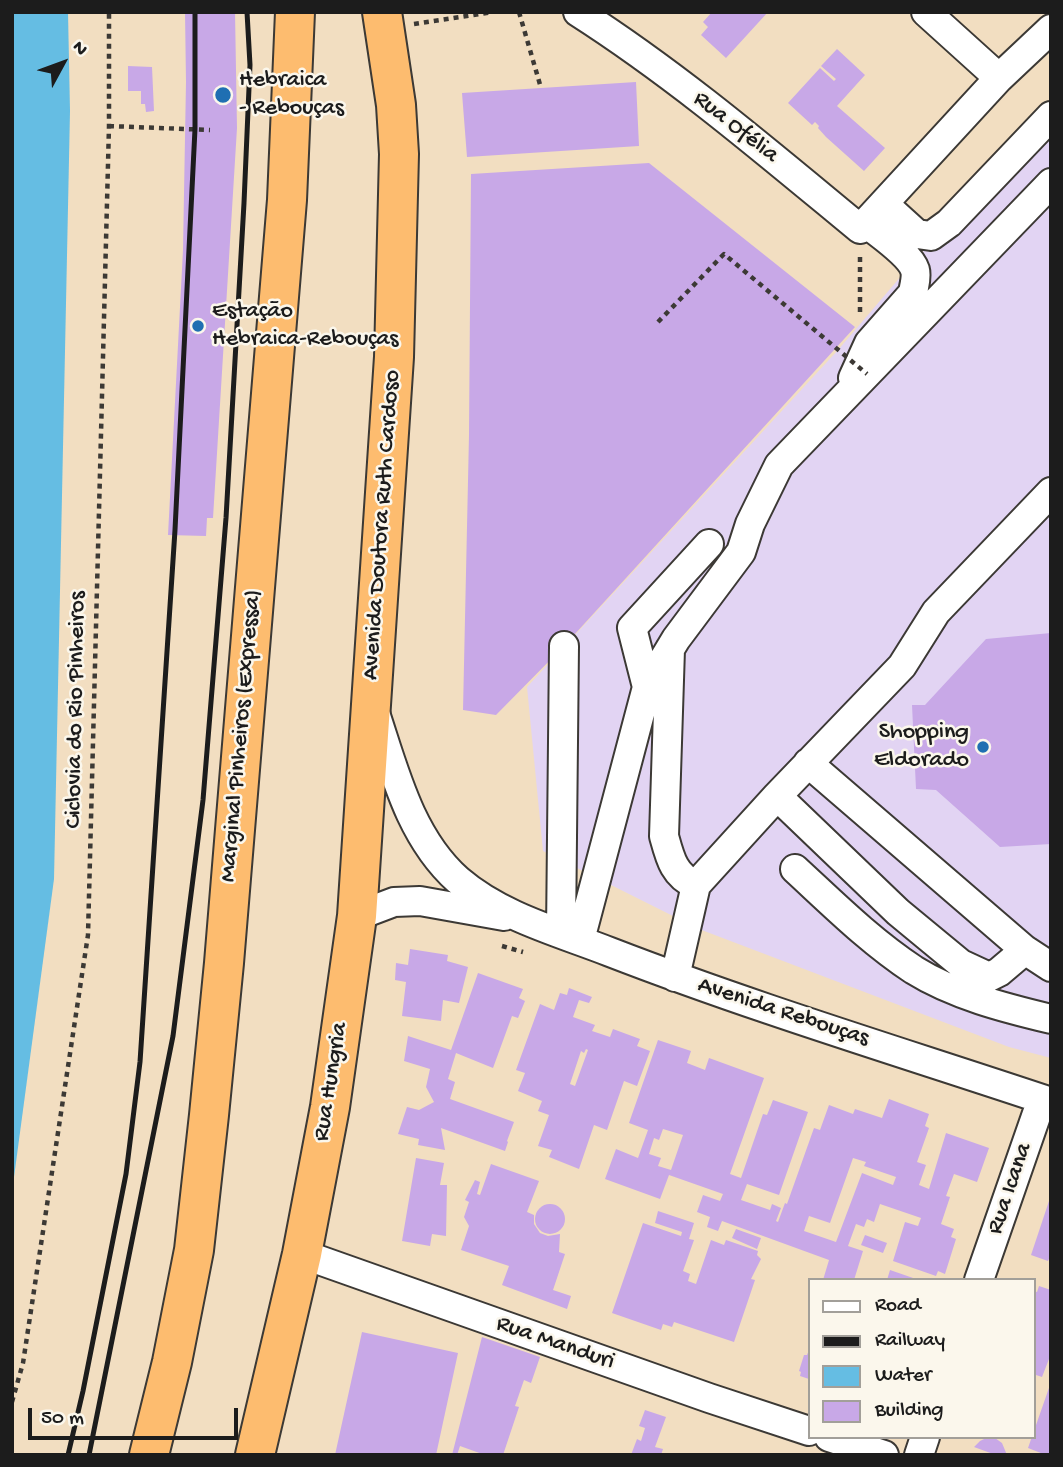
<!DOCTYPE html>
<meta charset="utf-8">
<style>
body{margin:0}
#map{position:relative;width:1063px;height:1467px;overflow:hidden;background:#f2dec1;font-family:"Gochi Hand",sans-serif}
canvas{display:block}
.frame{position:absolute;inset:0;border:14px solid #1c1c1c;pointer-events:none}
.legend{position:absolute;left:808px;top:1278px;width:228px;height:161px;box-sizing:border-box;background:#fbf7ec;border:2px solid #a29f99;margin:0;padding:9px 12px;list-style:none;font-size:21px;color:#1c1c1c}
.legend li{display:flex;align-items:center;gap:14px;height:35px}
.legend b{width:35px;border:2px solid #a29f99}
.north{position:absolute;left:28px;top:28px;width:70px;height:70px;-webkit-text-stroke:5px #fbf7ec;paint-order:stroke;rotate:49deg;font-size:19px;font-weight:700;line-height:28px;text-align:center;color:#1c1c1c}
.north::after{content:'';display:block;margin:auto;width:24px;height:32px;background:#1c1c1c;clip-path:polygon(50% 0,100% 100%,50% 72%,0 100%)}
.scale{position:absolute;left:28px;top:1408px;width:210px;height:32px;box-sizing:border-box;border:4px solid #1c1c1c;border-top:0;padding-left:9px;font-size:21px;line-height:24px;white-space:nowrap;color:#1c1c1c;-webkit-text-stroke:5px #fbf7ec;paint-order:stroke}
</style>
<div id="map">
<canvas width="1063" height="1467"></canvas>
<div class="frame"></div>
<ul class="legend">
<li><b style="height:9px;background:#fff"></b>Road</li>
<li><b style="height:9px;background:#1c1c1c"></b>Railway</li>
<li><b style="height:19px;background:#65bde3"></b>Water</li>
<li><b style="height:19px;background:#c8a8e7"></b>Building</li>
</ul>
<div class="north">N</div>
<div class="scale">50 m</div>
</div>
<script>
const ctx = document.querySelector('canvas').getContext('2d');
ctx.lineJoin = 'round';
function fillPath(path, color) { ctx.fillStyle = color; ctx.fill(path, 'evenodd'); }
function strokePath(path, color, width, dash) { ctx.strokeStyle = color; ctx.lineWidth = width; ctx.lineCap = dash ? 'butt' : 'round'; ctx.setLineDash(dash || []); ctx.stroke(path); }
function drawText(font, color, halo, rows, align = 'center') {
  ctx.font = font + ' "Gochi Hand",sans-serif'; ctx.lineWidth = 5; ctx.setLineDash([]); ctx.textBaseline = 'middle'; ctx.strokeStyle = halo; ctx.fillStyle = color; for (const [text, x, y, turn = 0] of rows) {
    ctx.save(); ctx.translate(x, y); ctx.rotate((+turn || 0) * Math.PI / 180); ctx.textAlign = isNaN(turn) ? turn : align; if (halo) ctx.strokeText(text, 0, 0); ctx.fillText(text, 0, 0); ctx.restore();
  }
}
fillPath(new Path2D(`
 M 1051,112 L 1051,1058 L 1009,1047 L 699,929 L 543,851 L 527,687 L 838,350 L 908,268 Z`), '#e2d4f3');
fillPath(new Path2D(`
 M 12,12 L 68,12 L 70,111 L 54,879 L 12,1192 Z`), '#65bde3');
fillPath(new Path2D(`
 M 185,12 L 235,12 L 237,128 L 213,518 L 207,518 L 206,536 L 168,535 L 183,250 L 186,82 Z
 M 712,12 L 768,12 L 726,58 L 701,35 L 708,27 L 703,22 Z
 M 837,49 L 865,75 L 837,106 L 885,148 L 864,171 L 826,137 L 818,128 L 819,126 L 815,122 L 812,125 L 788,103 L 820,68 L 834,81 L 836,79 L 821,66 Z
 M 128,66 L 152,67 L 154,111 L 146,112 L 145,104 L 141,104 L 141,91 L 128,91 Z
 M 636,82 L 639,146 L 467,157 L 462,93 Z
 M 649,163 L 855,327 L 564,646 L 496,715 L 463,710 L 469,435 L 471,174 Z
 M 1051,633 L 1051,844 L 1000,847 L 936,790 L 916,789 L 912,705 L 925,705 L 986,639 Z
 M 410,949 L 448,955 L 447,961 L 468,967 L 459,1003 L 443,1000 L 441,1021 L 402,1016 L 406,982 L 395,980 L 396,963 L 408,965 Z
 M 478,973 L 523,989 L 519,998 L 525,1001 L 518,1018 L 512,1016 L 493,1068 L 456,1053 L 448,1079 L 455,1082 L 450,1099 L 514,1122 L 507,1141 L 508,1142 L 505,1151 L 441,1128 L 445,1150 L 418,1145 L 419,1139 L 398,1134 L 407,1107 L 419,1110 L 434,1102 L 426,1087 L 430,1069 L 404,1061 L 408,1036 L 451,1050 Z
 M 569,988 L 592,997 L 589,1003 L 579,1000 L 573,1017 L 595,1025 L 592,1031 L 610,1037 L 613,1029 L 640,1039 L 637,1046 L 650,1051 L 637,1086 L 624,1081 L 607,1130 L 594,1125 L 579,1169 L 549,1157 L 552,1150 L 538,1146 L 549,1115 L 538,1111 L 542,1101 L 518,1091 L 525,1073 L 516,1070 L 540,1004 L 554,1010 L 560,993 L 567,995 ZM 586,1049 L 588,1050 L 575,1086 L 570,1084 L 581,1051 L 584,1053 Z
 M 658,1040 L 691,1051 L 687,1063 L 705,1070 L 709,1058 L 764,1078 L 730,1174 L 741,1178 L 763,1114 L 767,1115 L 773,1100 L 808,1112 L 779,1195 L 747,1184 L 741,1200 L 770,1210 L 772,1204 L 781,1208 L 776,1221 L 778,1222 L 785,1203 L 787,1204 L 814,1128 L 820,1130 L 829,1105 L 853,1114 L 855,1109 L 882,1118 L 889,1099 L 929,1114 L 925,1126 L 929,1128 L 917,1162 L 926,1165 L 919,1185 L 929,1189 L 946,1133 L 989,1148 L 977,1182 L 954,1174 L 946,1196 L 950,1197 L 941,1224 L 954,1229 L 951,1237 L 956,1239 L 945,1274 L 938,1271 L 936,1276 L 893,1261 L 905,1222 L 918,1226 L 921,1218 L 880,1204 L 874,1222 L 867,1219 L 864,1227 L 856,1224 L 848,1246 L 863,1251 L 854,1280 L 823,1280 L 829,1260 L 722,1221 L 718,1231 L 707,1227 L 710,1217 L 697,1212 L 703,1195 L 720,1201 L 723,1194 L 669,1175 L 660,1199 L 605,1179 L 616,1149 L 638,1158 L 648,1130 L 629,1123 ZM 663,1129 L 683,1135 L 671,1170 L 658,1166 L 661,1158 L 649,1154 L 654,1138 L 659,1140 ZM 853,1158 L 866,1162 L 864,1166 L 896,1177 L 893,1185 L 862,1173 L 836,1242 L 804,1231 L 809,1216 L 830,1223 Z
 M 416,1158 L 444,1163 L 440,1185 L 447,1185 L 446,1236 L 432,1234 L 430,1246 L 402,1241 Z
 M 491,1164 L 539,1181 L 527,1212 L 534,1215 L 534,1224 L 540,1233 L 548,1236 L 560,1234 L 559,1252 L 565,1254 L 553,1290 L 571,1296 L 567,1309 L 502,1285 L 509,1266 L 461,1250 L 469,1226 L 464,1217 L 469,1202 L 465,1200 L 475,1180 L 480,1182 L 477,1194 L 480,1195 Z
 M 1050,1198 L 1051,1254 L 1048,1261 L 1031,1255 Z
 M535 1219a15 15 0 1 1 30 0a15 15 0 1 1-30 0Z
 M 658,1211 L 694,1223 L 689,1239 L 694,1240 L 683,1271 L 690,1274 L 688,1281 L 696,1284 L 711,1240 L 724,1245 L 726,1240 L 758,1251 L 757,1255 L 761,1259 L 751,1279 L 755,1280 L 734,1342 L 674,1322 L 672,1327 L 663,1324 L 661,1330 L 612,1313 L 643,1223 L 681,1236 L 682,1232 L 655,1223 Z
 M 736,1229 L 761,1238 L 757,1249 L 732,1238 Z
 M 865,1235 L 887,1243 L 883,1253 L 861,1245 Z
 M 890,1270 L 916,1279 L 916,1280 L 887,1280 Z
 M 1039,1286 L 1051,1290 L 1051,1360 L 1049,1359 L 1042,1377 L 1033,1374 L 1033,1291 L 1037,1292 Z
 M 362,1332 L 458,1353 L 436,1455 L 335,1455 Z
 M 482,1337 L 540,1357 L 531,1383 L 524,1380 L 515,1406 L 519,1407 L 503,1455 L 485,1455 L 460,1446 L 457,1455 L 452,1455 Z
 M 809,1350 L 809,1379 L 800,1376 L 801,1372 L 799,1371 L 804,1355 L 807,1355 Z
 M 1050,1385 L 1051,1455 L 1046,1455 L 1028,1448 Z
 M 645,1410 L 666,1417 L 655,1447 L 663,1449 L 661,1455 L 631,1455 L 637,1439 L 641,1441 L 645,1428 L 639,1426 Z
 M 988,1437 L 995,1438 L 1002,1443 L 1007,1455 L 996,1455 L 974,1447 L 980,1441 Z`), '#c8a8e7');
const minor = new Path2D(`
 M 578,12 C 678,76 769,154 860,229 L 999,78 L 1051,29
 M 926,12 L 999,78
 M 884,204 L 917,234 L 931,236 L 949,223 L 1051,116
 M 853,378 L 869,343 L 913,293 C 914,286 917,277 915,270 C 910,254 879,234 866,223
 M 670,649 L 664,836 C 670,858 674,876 696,885
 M 647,687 L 632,628 L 709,544
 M 376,716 C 395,774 411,838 458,880 C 501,917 559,932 610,952 C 755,1008 904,1053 1051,1102
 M 808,763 L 1025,950 L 1051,967
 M 777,796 L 898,912 L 961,964 L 989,977 L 999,972 L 1025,950
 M 795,869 C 833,904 870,941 914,970 C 954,995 1005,1008 1051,1019
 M 357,916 L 394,902 L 420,901 L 504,916
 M 561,933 L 564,646
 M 580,940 L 647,687 L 676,639 L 741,552 L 750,524 L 779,465 L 1051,183
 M 675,977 L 696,885 L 777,796 L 902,666 L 936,612 L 1051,492
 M 302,1254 L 709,1398 L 809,1431
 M 979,1280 L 1042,1099
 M 829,1437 L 884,1455
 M 919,1455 L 925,1437`);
const highway = new Path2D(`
 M 149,1455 L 172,1362 L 194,1250 L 209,1115 L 224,963 L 287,200 L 295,12
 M 255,1455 L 302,1254 L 330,1107 L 357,916 L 394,357 L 399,154 L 396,105 L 382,12`);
strokePath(minor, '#3c3935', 32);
strokePath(highway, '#3c3935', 42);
strokePath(new Path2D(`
 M 519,12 L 541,88
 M 414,24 L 493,12
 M 109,126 L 210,130
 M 860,312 L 860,255
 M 502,946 L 523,952
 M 12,1402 L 23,1363 L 88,935 L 109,126 L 109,12`), '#3c3935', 4.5, [5, 5]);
strokePath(minor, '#fff', 28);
strokePath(highway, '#fdbc6f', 38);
strokePath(new Path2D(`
 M 68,1455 L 83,1391 L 126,1174 L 140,1062 L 175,530 L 195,129 L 195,12
 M 89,1455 L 173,1036 L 203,800 L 226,518 L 244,203 L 250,65 L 247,12`), '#1c1c1c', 5);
strokePath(new Path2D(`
 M 658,322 L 724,254 L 867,374`), '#3c3935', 4.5, [5, 5]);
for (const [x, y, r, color] of [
 [223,95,9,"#1f6fb2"],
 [198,326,7,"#1f6fb2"],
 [983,747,7,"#1f6fb2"]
]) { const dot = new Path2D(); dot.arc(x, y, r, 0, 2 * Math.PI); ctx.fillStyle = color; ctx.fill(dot); strokePath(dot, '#fbf7ec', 2.5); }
drawText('24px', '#1c1c1c', '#fbf7ec', [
 ["Hebraica",239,81],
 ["- Rebouças",239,109],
 ["Estação",212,312],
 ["Hebraica-Rebouças",212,340],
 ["Shopping",969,733,"right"],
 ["Eldorado",969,761,"right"]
], 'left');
drawText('24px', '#1c1c1c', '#fbf7ec', [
 ["Rua Ofélia",735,128,38],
 ["Avenida Doutora Ruth Cardoso",383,525,-86],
 ["Ciclovia do Rio Pinheiros",77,710,-89],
 ["Marginal Pinheiros (Expressa)",242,736,-85],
 ["Avenida Rebouças",783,1013,18],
 ["Rua Hungria",332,1082,-81],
 ["Rua Icana",1011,1189,-71],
 ["Rua Manduri",555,1344,19]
]);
</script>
